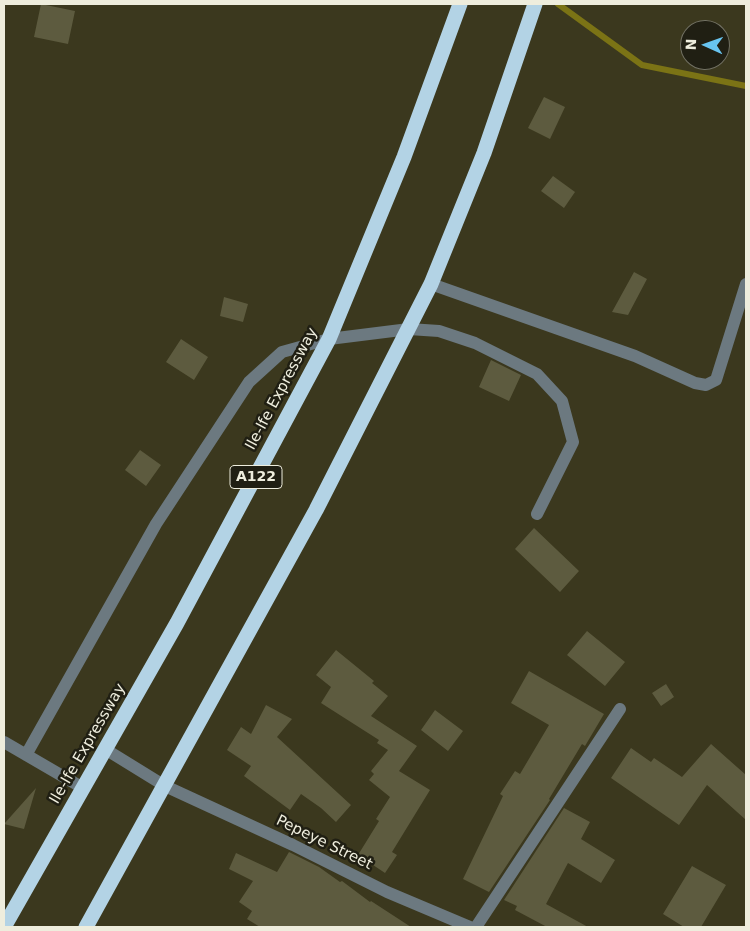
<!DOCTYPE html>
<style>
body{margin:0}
#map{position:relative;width:750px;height:931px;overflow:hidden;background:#3b381e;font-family:"DejaVu Sans",sans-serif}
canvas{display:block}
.frame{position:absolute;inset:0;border:5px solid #eeeddd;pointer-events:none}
.north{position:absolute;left:680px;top:20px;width:50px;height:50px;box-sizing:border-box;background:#201f13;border:1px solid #727164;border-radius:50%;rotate:272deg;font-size:14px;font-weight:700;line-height:20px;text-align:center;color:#eeeddd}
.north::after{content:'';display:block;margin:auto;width:18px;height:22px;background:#68c4f0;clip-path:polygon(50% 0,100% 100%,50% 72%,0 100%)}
</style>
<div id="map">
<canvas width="750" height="931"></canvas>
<div class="frame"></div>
<div class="north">N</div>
</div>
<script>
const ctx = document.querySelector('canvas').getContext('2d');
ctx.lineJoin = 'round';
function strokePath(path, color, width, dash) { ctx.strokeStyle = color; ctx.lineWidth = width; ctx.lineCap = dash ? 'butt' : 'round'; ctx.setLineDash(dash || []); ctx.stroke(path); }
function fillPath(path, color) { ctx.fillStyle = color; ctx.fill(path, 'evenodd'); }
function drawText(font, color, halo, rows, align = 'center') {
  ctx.font = font + ' "DejaVu Sans",sans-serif'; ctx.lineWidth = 5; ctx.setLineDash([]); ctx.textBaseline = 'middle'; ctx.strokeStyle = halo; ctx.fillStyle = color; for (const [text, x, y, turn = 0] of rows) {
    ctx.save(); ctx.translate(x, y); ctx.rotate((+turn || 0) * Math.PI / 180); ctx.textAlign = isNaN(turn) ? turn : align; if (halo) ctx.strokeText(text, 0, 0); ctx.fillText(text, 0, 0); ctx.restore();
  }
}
strokePath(new Path2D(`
 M 558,4 L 642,65 L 746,86`), '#7b7315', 6);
fillPath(new Path2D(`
 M 41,4 L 75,11 L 68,44 L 34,37 Z
 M 544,97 L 565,107 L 550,139 L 528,128 Z
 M 553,176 L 575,192 L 564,208 L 541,191 Z
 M 634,272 L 647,279 L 628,315 L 612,312 Z
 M 224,297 L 248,304 L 243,322 L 220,316 Z
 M 181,339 L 208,357 L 194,380 L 166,362 Z
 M 491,360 L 521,375 L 509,401 L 479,387 Z
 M 140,450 L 161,465 L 146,486 L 125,470 Z
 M 534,528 L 579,571 L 560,592 L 515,549 Z
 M 587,631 L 625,662 L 605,686 L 567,655 Z
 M 336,650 L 374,681 L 372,683 L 388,696 L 371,716 L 417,746 L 399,771 L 430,790 L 392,852 L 397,855 L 385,873 L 358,855 L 379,821 L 376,819 L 390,797 L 369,780 L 374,774 L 371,771 L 388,750 L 377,743 L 379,740 L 321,703 L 331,687 L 316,675 Z
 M 529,671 L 604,714 L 585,746 L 582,744 L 549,799 L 550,800 L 489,892 L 463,879 L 503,796 L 500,794 L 515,771 L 520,774 L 549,725 L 511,703 Z
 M 666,684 L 674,697 L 661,706 L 652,693 Z
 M 266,705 L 292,719 L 277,737 L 351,805 L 336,822 L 321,808 L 301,794 L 290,810 L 244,776 L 251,766 L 227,750 L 241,727 L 251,734 Z
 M 435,710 L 463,731 L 448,751 L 421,730 Z
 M 711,744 L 746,775 L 746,820 L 707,785 L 679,825 L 611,778 L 631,748 L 651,762 L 654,758 L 682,777 Z
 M 36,788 L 24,829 L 4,824 Z
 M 564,808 L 590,822 L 581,839 L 615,860 L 601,883 L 568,863 L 546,904 L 588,927 L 547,927 L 515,910 L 517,906 L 504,900 Z
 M 289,852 L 319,867 L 340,882 L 342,881 L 370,902 L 371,901 L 411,927 L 260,927 L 247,919 L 252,911 L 239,902 L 253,881 L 229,869 L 236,853 L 277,872 Z
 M 692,866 L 726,885 L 701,927 L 684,927 L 663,914 Z`), '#5d5b3f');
strokePath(new Path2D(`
 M 431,284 L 635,356 L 695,383 L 706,385 L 716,380 L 746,284
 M 4,742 L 83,788
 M 105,749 L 165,786 L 293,845 L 387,892 L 470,927
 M 26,755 L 156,524 L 249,382 L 282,352 L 329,339 L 409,329 L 439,331 L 475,343 L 537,374 L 562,401 L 573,442 L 537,514
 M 476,927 L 620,709`), '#6c7980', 12);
strokePath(new Path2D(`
 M 4,927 L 177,623 L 329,339 L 404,157 L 460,4
 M 86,927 L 316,510 L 431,284 L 484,153 L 535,4`), '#b3d3e5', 15);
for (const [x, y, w] of [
 [256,477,52]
]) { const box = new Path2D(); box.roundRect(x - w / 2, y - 11.5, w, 23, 4); ctx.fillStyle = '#201f13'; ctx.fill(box); strokePath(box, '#eeeddd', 1); }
drawText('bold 14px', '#eeeddd', null, [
 ["A122",256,477]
]);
drawText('15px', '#eeeddd', '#201f13', [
 ["Ile-Ife Expressway",282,389,-62],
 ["Ile-Ife Expressway",88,744,-60],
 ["Pepeye Street",324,843,26]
]);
</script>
